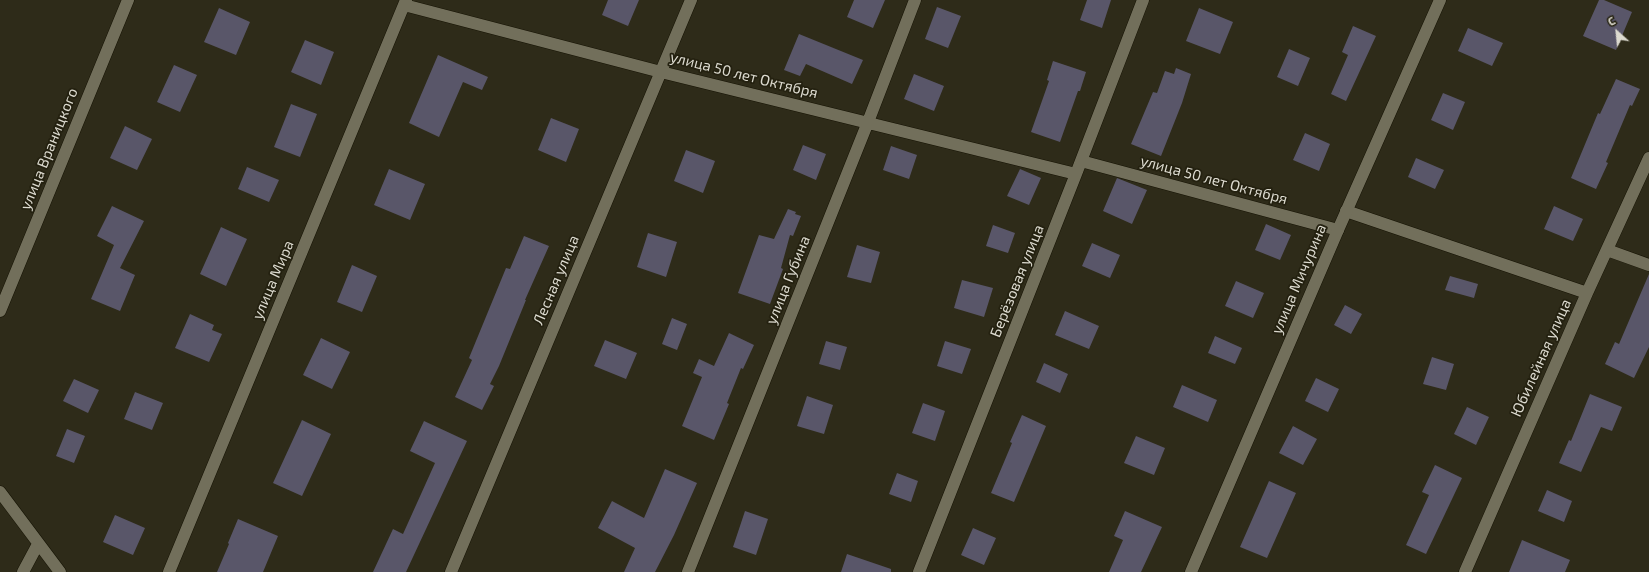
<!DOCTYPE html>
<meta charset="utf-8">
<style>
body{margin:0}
#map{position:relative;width:1649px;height:572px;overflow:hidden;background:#2e2b19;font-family:"Exo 2",sans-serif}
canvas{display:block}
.north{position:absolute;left:1597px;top:12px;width:40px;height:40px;-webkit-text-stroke:3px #242110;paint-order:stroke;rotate:333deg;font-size:11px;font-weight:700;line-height:16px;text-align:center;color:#dcdacf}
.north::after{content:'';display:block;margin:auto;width:14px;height:18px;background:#dcdacf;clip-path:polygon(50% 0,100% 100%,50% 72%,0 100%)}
</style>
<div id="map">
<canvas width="1649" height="572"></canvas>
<div class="north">С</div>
</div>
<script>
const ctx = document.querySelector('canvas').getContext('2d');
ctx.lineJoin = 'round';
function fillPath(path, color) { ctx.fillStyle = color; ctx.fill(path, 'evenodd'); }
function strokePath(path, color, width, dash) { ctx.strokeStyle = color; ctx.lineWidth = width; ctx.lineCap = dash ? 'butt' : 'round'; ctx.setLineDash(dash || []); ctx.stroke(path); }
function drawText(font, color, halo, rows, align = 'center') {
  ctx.font = font + ' "Exo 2",sans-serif'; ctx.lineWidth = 3.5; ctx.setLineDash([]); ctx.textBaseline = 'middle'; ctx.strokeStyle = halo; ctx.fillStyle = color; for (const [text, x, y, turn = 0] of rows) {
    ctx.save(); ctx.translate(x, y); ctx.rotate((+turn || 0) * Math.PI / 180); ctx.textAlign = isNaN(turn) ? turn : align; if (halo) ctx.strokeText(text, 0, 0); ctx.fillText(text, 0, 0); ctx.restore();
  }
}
fillPath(new Path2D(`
 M 608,0 L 639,0 L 628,26 L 602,15 Z
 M 854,0 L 885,0 L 873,28 L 847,17 Z
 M 1087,0 L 1111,0 L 1102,28 L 1080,20 Z
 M 1599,0 L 1604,0 L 1632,12 L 1616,50 L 1583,36 Z
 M 937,7 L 961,16 L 948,48 L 925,39 Z
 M 219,8 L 250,22 L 236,55 L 204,42 Z
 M 1199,8 L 1233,22 L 1220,54 L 1186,41 Z
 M 1353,26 L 1376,36 L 1346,101 L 1331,94 L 1348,55 L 1342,52 Z
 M 1468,28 L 1503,43 L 1492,66 L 1458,51 Z
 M 799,34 L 863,60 L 852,84 L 806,64 L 800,76 L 784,70 Z
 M 305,40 L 334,52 L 321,85 L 291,72 Z
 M 1289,49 L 1310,58 L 1298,86 L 1277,77 Z
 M 438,55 L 488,77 L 482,90 L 463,82 L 439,137 L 409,123 Z
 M 1053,61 L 1086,72 L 1080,91 L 1078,91 L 1060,142 L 1031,132 L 1049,81 L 1047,80 Z
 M 174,65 L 197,75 L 180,112 L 157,102 Z
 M 1176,68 L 1191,74 L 1182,103 L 1161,156 L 1131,144 L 1153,92 L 1157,93 L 1165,71 L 1174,74 Z
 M 914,74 L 944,86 L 934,111 L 904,99 Z
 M 1616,79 L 1640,89 L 1632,106 L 1630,105 L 1606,162 L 1608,163 L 1596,189 L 1571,178 L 1598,113 L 1600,114 Z
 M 1443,93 L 1465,102 L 1453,130 L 1431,120 Z
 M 291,104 L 317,114 L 300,157 L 274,147 Z
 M 551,118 L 579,129 L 566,162 L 538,150 Z
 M 125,126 L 152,139 L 137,170 L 110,158 Z
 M 1305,133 L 1330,144 L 1319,171 L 1293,160 Z
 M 803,145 L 826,154 L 816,180 L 793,170 Z
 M 891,146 L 917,155 L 909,179 L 883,170 Z
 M 686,150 L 715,161 L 703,193 L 674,181 Z
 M 1416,158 L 1444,170 L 1435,189 L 1408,177 Z
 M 247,167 L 279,180 L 269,202 L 238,189 Z
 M 389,169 L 425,184 L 410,220 L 374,205 Z
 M 1020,169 L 1041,178 L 1029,205 L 1007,196 Z
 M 1117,178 L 1147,190 L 1132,224 L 1103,211 Z
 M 112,206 L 144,221 L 120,268 L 135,275 L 120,311 L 91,299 L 114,245 L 97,236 Z
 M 1554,206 L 1583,219 L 1573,241 L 1544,229 Z
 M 788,209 L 796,212 L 795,214 L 801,216 L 793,236 L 790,235 L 781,268 L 783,269 L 770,304 L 738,293 L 759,235 L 774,239 Z
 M 1266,224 L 1291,235 L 1280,260 L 1255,250 Z
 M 993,225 L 1015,233 L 1008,253 L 986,246 Z
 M 221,227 L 247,239 L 226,286 L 200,274 Z
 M 648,233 L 677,242 L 666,277 L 637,267 Z
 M 524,236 L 549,246 L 525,300 L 526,300 L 499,366 L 490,384 L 494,386 L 482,410 L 455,397 L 472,360 L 469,358 L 506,268 L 510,269 Z
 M 1092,243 L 1120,255 L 1110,278 L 1082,266 Z
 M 857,245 L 880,252 L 871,283 L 847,277 Z
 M 352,265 L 377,276 L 362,312 L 337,302 Z
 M 1649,274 L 1649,347 L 1634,378 L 1605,364 L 1615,342 L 1619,344 Z
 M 1450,276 L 1478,284 L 1474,298 L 1445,290 Z
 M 962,280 L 993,288 L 984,317 L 954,308 Z
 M 1236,281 L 1264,293 L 1253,318 L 1225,306 Z
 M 1345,305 L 1362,314 L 1351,334 L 1334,325 Z
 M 1065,311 L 1099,326 L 1089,349 L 1055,335 Z
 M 190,314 L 214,325 L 212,330 L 222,334 L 209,362 L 175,348 Z
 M 672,318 L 687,324 L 677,350 L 662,344 Z
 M 729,333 L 754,345 L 743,369 L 741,368 L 727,403 L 729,404 L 714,440 L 682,426 L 702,377 L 693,373 L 699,359 L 714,366 Z
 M 1215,336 L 1242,348 L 1235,364 L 1208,353 Z
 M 321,338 L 350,352 L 332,389 L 303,375 Z
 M 605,340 L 637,353 L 626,379 L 594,366 Z
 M 826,341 L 847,347 L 840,370 L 819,364 Z
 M 945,341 L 971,349 L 962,374 L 937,366 Z
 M 1432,357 L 1454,364 L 1446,390 L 1423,384 Z
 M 1044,363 L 1068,374 L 1060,393 L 1036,382 Z
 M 1316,378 L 1339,389 L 1328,412 L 1305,401 Z
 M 74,379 L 99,390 L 88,413 L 63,401 Z
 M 1182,385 L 1217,400 L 1208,422 L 1173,407 Z
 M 135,392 L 163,403 L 152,430 L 124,419 Z
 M 1590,394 L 1622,407 L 1612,431 L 1601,427 L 1581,472 L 1559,463 L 1569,440 L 1571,441 Z
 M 807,396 L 833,405 L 824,434 L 797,426 Z
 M 923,403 L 945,411 L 935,441 L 912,433 Z
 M 1467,407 L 1489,417 L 1476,445 L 1454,434 Z
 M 1022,415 L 1046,426 L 1014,502 L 991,493 L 1012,443 L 1010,442 Z
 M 302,420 L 331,434 L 302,496 L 273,483 Z
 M 424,421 L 467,441 L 406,572 L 373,572 L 393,529 L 403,534 L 435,463 L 410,451 Z
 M 1293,426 L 1317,439 L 1303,465 L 1279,453 Z
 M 67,429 L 85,436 L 74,463 L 56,456 Z
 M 1136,436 L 1165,448 L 1154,475 L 1124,463 Z
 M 1435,465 L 1462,478 L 1426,554 L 1406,545 L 1429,495 L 1422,492 Z
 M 665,469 L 697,483 L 674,535 L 655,572 L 624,572 L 635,548 L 598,528 L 612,501 L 644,518 Z
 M 897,473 L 918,481 L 911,502 L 889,494 Z
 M 1269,481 L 1296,493 L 1267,558 L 1240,547 Z
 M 1547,490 L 1572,501 L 1564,522 L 1538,511 Z
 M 745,511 L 768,519 L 756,555 L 733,547 Z
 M 1125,511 L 1162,527 L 1141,572 L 1109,572 L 1123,540 L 1114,536 Z
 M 115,515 L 145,528 L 133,555 L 103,542 Z
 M 238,519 L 278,536 L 263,572 L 217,572 L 229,544 L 228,543 Z
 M 973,528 L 996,538 L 984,565 L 961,555 Z
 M 1522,540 L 1570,560 L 1565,572 L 1509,572 Z
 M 847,554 L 891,569 L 891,572 L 841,572 Z`), '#595669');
const minor = new Path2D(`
 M 404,5 L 661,72 L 1076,174
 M 1081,161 L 1338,230
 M 1346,211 L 1587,293
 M 1607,250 L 1649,265
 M 0,311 L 128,0
 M 0,492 L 60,572
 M 23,572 L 38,544
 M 169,572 L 406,0
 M 451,572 L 691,0
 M 688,572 L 868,122 L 915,0
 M 919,572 L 1076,174 L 1143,0
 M 1465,572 L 1587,293 L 1649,158`);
const tertiary = new Path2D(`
 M 1191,572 L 1338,230 L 1440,0`);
strokePath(minor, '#161304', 13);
strokePath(tertiary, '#161304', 13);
strokePath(minor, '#726f5b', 12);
strokePath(tertiary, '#726f5b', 12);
drawText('15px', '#dcdacf', '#242110', [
 ["улица 50 лет Октября",744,75,14],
 ["улица Враницкого",49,149,-68],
 ["улица 50 лет Октября",1214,180,15],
 ["улица Мичурина",1299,279,-67],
 ["улица Мира",273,280,-67],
 ["Лесная улица",556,280,-67],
 ["улица Губина",788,280,-68],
 ["Берёзовая улица",1017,281,-68],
 ["Юбилейная улица",1541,358,-66]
]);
</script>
